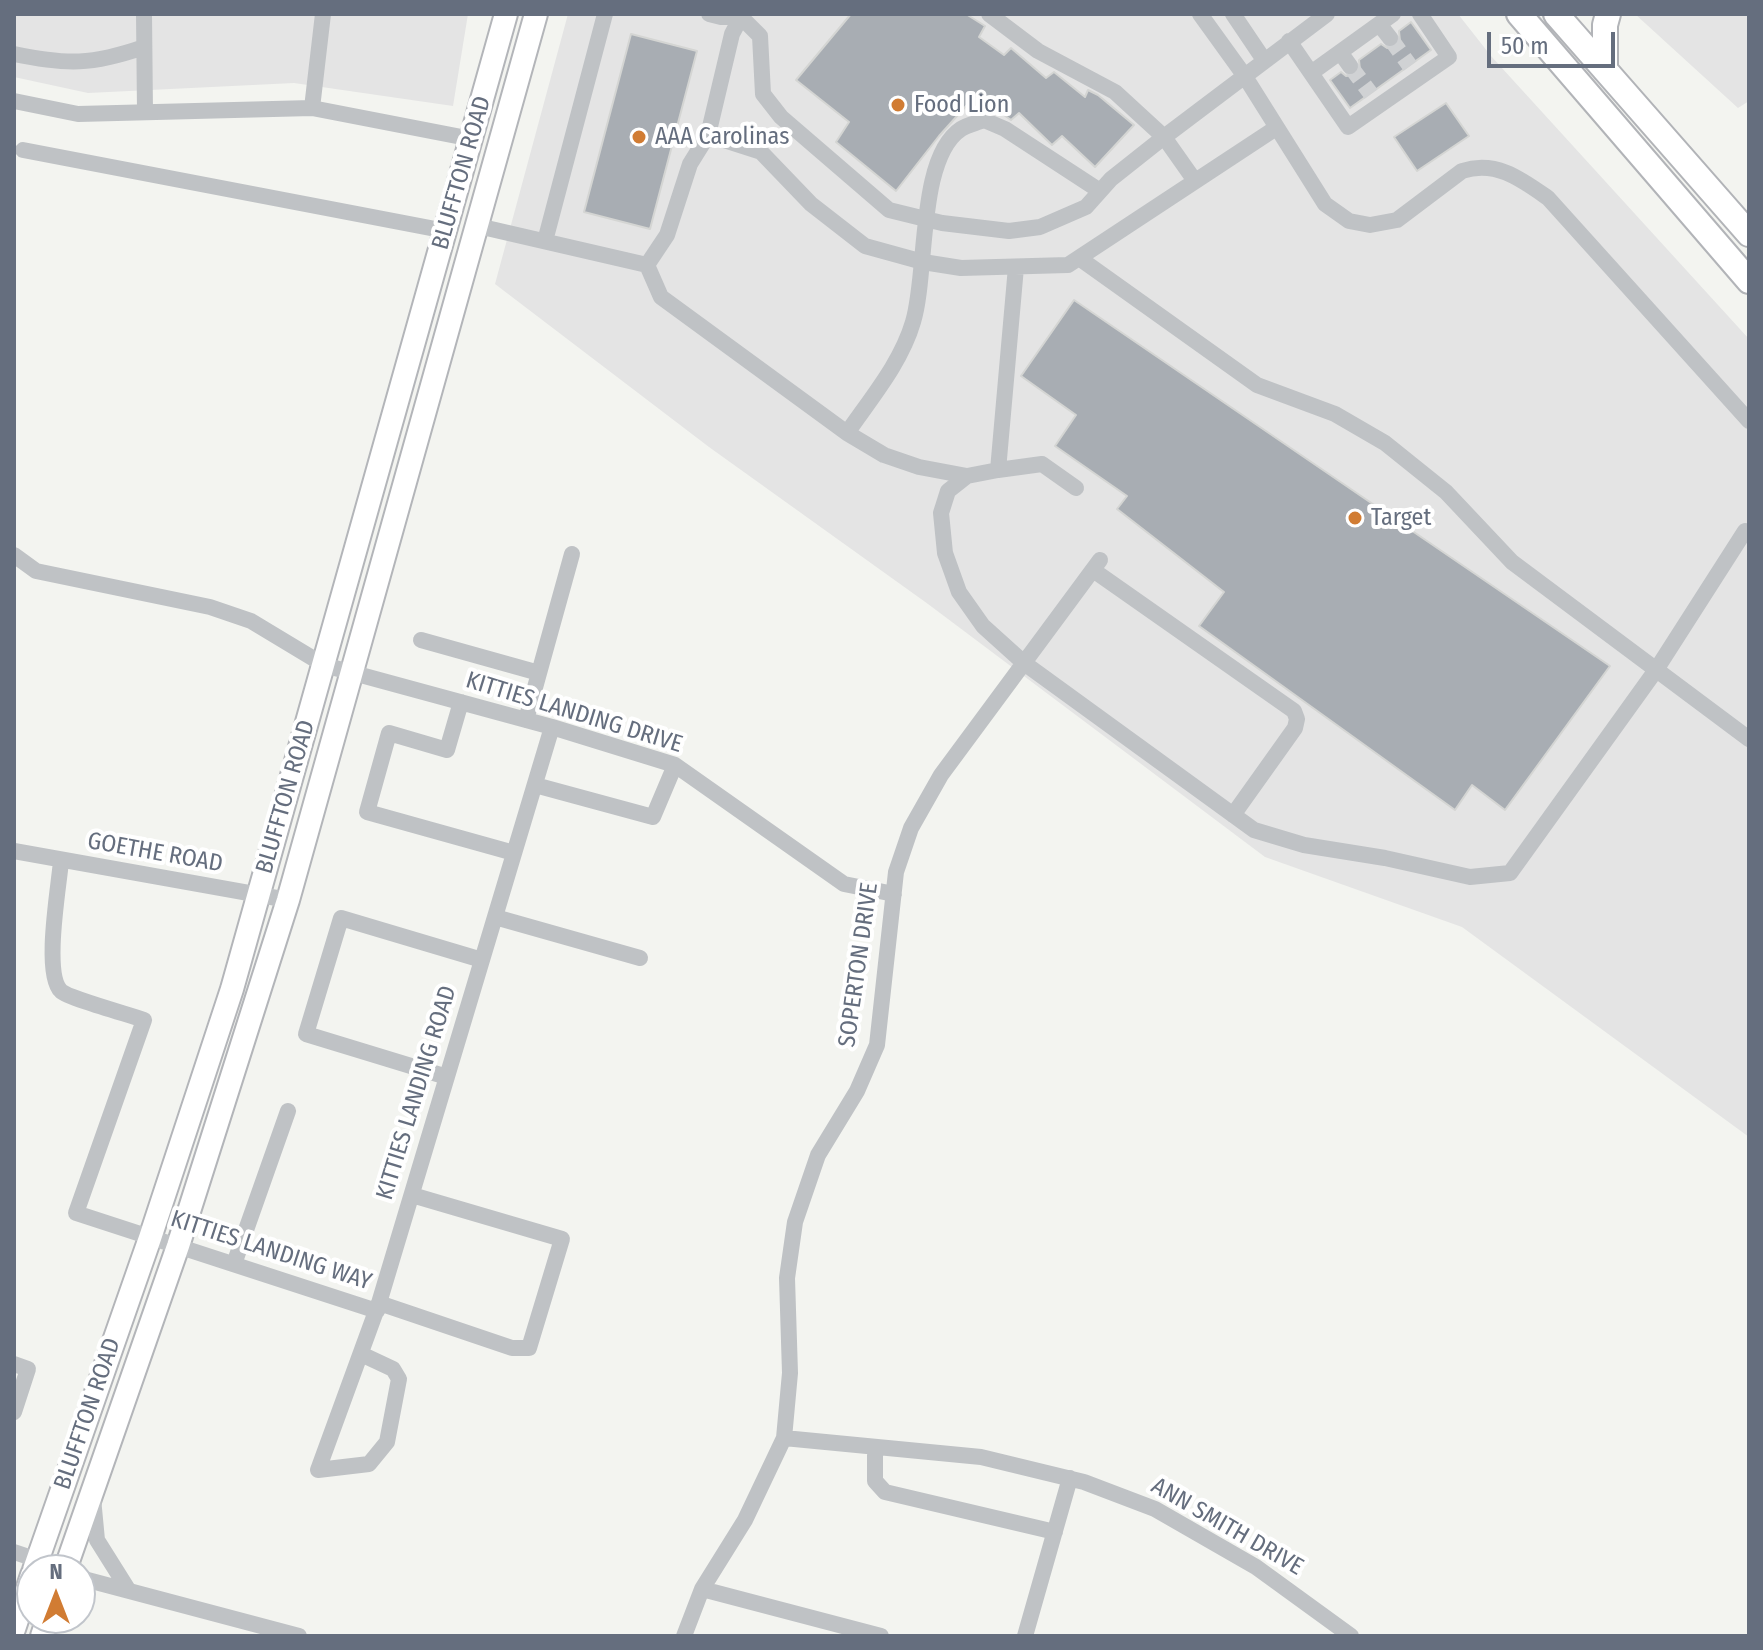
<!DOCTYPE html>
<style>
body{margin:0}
#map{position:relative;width:1763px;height:1650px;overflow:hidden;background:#f3f4f0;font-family:"Fira Sans Condensed",sans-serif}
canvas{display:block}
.frame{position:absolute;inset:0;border:16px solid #656e7e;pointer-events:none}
.north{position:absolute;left:16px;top:1554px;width:80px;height:80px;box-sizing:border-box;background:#fff;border:2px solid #c1c5cb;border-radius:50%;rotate:0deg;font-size:22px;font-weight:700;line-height:32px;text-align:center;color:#656e7e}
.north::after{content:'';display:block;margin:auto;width:28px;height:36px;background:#d17c33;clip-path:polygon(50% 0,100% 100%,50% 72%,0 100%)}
.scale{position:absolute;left:1487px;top:32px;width:128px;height:36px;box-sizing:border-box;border:4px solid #656e7e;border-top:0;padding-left:10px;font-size:24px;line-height:28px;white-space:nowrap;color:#656e7e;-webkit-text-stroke:6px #fff;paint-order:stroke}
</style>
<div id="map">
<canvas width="1763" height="1650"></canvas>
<div class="frame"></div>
<div class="north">N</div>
<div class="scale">50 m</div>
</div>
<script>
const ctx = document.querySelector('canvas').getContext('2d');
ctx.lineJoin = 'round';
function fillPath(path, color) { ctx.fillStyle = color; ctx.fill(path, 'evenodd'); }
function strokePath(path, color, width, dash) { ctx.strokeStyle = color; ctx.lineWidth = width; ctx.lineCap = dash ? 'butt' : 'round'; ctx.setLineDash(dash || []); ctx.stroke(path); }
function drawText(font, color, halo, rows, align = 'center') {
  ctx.font = font + ' "Fira Sans Condensed",sans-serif'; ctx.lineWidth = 8; ctx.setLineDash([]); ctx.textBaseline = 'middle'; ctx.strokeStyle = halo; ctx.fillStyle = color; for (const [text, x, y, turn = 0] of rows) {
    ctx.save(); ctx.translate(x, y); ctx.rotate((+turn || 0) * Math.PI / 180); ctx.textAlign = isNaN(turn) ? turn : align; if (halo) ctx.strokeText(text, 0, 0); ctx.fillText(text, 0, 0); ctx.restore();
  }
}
fillPath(new Path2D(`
 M 14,14 L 468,14 L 453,106 L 294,83 L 88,93 L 14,77 Z
 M 568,14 L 1458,14 L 1491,56 L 1749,339 L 1749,1137 L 1462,927 L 1265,857 L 928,604 L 709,447 L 495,284 Z
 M 1635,14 L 1749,14 L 1749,101 L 1738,108 Z`), '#e4e4e4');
const building = new Path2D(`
 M 851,14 L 966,14 L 985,26 L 979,37 L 1004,55 L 1011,48 L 1046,78 L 1054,72 L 1085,97 L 1088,90 L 1098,95 L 1134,125 L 1095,167 L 1062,136 L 1052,145 L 1019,113 L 1011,120 L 976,95 L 939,136 L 896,191 L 836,142 L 849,122 L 796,80 Z
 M 1411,22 L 1431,50 L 1350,108 L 1330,80 L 1341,72 L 1346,76 L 1356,75 L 1360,70 L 1359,60 L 1381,44 L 1387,48 L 1396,47 L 1400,41 L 1399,31 Z
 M 631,34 L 697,51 L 650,229 L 584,212 Z
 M 1446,103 L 1469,136 L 1417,171 L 1394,137 Z
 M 1074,300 L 1610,666 L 1505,810 L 1472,785 L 1455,810 L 1199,626 L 1224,592 L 1117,509 L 1127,496 L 1055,446 L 1076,415 L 1021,376 Z`);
fillPath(building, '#a8adb3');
strokePath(building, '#d4d5d3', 2);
strokePath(new Path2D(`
 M 1390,38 L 1410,66
 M 1350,66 L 1371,94`), '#d0d2d4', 16, [16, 8]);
const major = new Path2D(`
 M 34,1570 L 150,1238 L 232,989 L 506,14
 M 65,1570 L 178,1246 L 288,900 L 536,14
 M 14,1629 L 32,1575
 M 42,1636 L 48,1618`);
const highway = new Path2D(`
 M 1519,14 L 1749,281
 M 1556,14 L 1749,234
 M 1605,70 L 1605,25 L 1608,14`);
strokePath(major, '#b3b5b9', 26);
strokePath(highway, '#b2b4b8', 28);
strokePath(new Path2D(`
 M 144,14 L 145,112
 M 709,14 L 721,17 L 741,17 L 760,36 L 763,94 L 781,117 L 889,210 L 942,223 L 1009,231 L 1040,227 L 1086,207 L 1111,179 L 1164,137 L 1327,14
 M 740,14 L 741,17 L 732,34 L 708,135 L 761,152 L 811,204 L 865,246 L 923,262 L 961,268 L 1068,265 L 1276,128
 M 989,14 L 1038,51 L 1115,92 L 1164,137 L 1195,181
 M 1200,14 L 1244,75 L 1325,204 L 1349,221 L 1370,225 L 1397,220 L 1462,171 C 1496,160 1521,179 1548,198 L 1749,421
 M 1233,14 L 1264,60
 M 1379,24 L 1390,38
 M 1289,41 L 1348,127 L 1449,57 L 1420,14
 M 1340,52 L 1350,66
 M 14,54 C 67,65 92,65 144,47
 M 1311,73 L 1393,14
 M 14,101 L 78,114 L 312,108 L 472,139
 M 312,108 L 323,14
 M 23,150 L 446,231
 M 478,226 L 647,265 L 661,297 L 847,433 L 884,455 L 919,467 L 967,476
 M 545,241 L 605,14
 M 1079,258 L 1257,385 L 1335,414 L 1385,443 L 1446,492 L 1512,562 L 1749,739
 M 647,265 L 667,235 L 690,164 L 708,135
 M 1016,267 L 998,470 L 967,476 L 948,491 L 941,513 L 945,553 L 959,592 L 983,626 L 1024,663 L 1254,830 L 1304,845 L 1385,858 L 1470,877 L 1510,873 L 1656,670 L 1745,531
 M 847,433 C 871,398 901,363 913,322 C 928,274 917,158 961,129 C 967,125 977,123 984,120 L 1005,129 L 1100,191
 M 998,470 L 1042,464 L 1076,488
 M 14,555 L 36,571 L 210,607 L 251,621 L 324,665 L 552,727 L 675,765 L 844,884 L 894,894
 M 1093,570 L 1294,711 L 1297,719 L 1295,728 L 1233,815
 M 421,640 L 539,673
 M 461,702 L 447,750 L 389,733 L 367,812 L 514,853
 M 526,720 L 572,554
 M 535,785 L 653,817 L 675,765
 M 14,851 L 288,900
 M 61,861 C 59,886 43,974 61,991 C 68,998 130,1015 144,1020 L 76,1213 L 377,1311
 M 495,917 L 640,958
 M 447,1077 L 306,1034 L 341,918 L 482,960
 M 234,1264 L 288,1111
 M 379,1303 L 512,1348 L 529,1348 L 562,1239 L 412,1195
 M 361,1354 L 393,1369 L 399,1379 L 387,1442 L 369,1464 L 318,1470 L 379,1303 L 552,727
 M 14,1364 L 28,1369 L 14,1412
 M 784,1438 L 981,1457 L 1084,1482 L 1155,1509 L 1256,1567 L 1351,1636
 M 875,1447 L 875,1481 L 885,1492 L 1055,1532
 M 93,1498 L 97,1540 L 129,1591
 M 14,1552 L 65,1569
 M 80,1581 L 84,1579 L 299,1636
 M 702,1589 L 881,1636
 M 684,1636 L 702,1589 L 745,1520 L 784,1438 L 790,1373 L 787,1278 L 795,1222 L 818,1155 L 857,1091 L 877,1045 L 896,872 L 911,828 L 941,775 L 1100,560
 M 1025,1636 L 1070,1478`), '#bfc2c5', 16);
strokePath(major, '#fff', 22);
strokePath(highway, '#fff', 24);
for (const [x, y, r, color] of [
 [898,105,8,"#d17c33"],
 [639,137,8,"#d17c33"],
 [1355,518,8,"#d17c33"]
]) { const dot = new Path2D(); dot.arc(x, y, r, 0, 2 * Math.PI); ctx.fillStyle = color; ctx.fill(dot); strokePath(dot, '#fff', 3); }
drawText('24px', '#656e7e', '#fff', [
 ["Food Lion",914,105],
 ["AAA Carolinas",655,137],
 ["Target",1371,518]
], 'left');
drawText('24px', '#656e7e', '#fff', [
 ["BLUFFTON ROAD",462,173,-74],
 ["KITTIES LANDING DRIVE",574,713,17],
 ["BLUFFTON ROAD",286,797,-74],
 ["GOETHE ROAD",155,853,10],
 ["SOPERTON DRIVE",859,965,-82],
 ["KITTIES LANDING ROAD",417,1093,-73],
 ["KITTIES LANDING WAY",271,1251,18],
 ["BLUFFTON ROAD",88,1414,-71],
 ["ANN SMITH DRIVE",1227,1527,30]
]);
</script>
